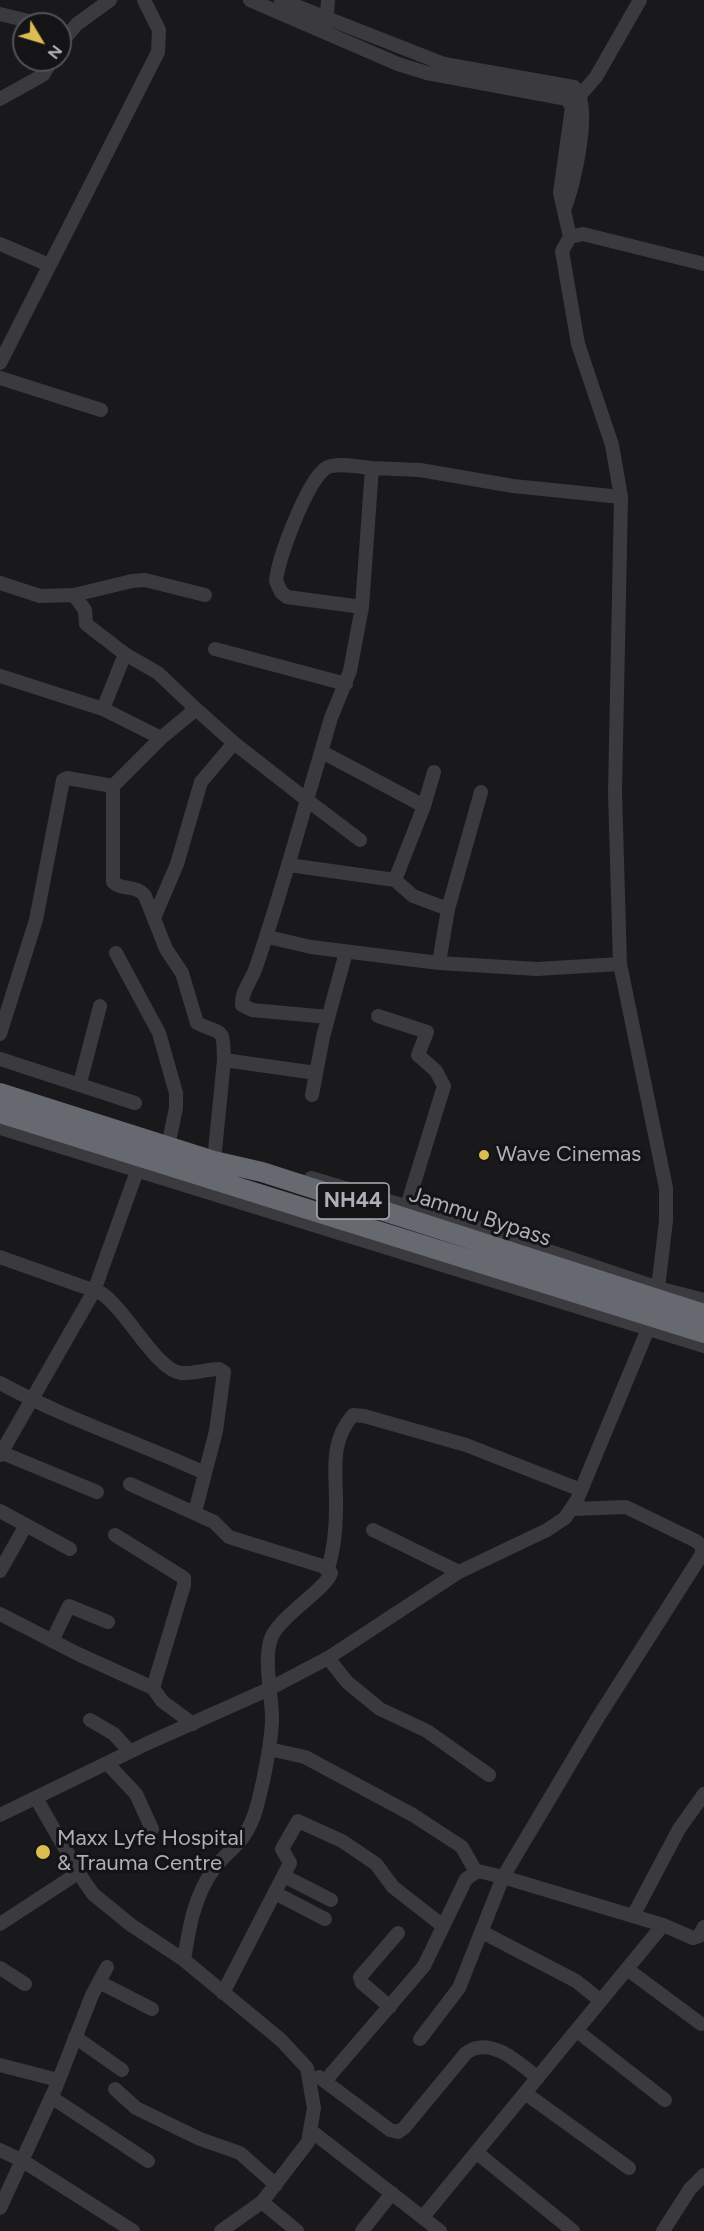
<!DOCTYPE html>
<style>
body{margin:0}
#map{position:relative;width:704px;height:2231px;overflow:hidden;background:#19191b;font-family:Figtree,sans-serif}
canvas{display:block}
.north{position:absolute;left:12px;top:12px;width:60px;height:60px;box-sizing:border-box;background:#141416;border:2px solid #515257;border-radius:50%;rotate:128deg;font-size:16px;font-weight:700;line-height:24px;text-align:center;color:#adafb9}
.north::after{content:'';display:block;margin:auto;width:21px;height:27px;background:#dbbd51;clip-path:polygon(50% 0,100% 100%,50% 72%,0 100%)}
</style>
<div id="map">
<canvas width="704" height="2231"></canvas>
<div class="north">N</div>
</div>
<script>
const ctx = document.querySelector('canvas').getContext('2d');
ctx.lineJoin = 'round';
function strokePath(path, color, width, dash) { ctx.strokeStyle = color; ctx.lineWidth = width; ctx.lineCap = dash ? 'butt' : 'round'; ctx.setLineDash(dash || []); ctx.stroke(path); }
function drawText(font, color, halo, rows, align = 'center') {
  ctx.font = font + ' Figtree,sans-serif'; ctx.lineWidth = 6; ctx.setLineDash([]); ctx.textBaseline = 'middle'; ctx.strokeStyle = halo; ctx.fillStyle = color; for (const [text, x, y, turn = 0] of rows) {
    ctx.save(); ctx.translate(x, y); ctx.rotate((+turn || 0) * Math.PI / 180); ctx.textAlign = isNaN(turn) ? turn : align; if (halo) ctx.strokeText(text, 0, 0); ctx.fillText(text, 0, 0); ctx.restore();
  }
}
strokePath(new Path2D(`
 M 250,0 L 398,64 L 427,73 L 567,99 L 572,107 L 560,193 L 570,237
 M 281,0 L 444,64 L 574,87 C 593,103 574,185 565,207
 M 0,14 L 41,24
 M 326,28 L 328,0
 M 60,44 L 77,24 L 110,0
 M 0,99 L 43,75 L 52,60
 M 575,101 L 596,77 L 640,0
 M 0,244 L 49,265
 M 0,363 L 158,52 L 159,30 L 144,0
 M 0,378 L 101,410
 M 0,583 L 40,596 L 74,595 L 85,610 L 86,624 L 125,654 L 103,709 L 0,676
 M 74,595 L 132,581 L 145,580 L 205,595
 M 362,607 L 287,597 L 281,592 L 276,581 C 278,558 307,481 326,468 C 336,462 360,467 372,468
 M 215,649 L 346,684
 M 103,709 L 161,738 L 196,709 L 158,673 L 125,654
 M 234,743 L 307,800 C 291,856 275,912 256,967 C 252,980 241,991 242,1005 L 252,1010 L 328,1017
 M 322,752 L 424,806 L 434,772
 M 113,786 L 113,882 C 122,891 136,884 145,896 L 166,949 L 182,973 L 197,1023 C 224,1036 223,1026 224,1060
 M 360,840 L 307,800 L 331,718 L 350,671 L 362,607 L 372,468 L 420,470 L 513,486 L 621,497
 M 289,865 L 395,880 L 424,806
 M 395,880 L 413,896 L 448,909 L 481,792
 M 154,918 L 177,864 L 201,782 L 234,743 L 196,709
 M 268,937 L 311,947 L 439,963 L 448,909
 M 116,953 L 159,1033 L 176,1093 L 176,1108 L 168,1146
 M 439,963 L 537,969 L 620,964
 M 378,1016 L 427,1032 L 418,1055 L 436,1071 L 444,1086 L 407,1206
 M 0,1034 L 36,920 L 63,780 L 67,778 L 113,786 L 161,738
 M 0,1059 L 135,1103
 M 80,1083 L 100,1006
 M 312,1095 L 323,1037 L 346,952
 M 0,1128 L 704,1346
 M 214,1161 L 224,1060 L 316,1073
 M 311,1178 L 483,1229 L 658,1288 L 704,1300
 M 0,1257 L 101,1293 C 126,1309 156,1370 181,1373 C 193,1374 207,1369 219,1369 L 224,1372 L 216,1431 L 195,1512
 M 0,1383 C 66,1419 137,1442 205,1473
 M 0,1452 L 97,1492
 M 0,1455 L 94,1291 L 137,1171
 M 130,1484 L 214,1522 L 229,1537 L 322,1566 L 331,1573 C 327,1588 283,1614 272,1636 C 262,1658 273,1698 272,1722 C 271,1741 267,1762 263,1781 C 258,1803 254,1826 238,1843 C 230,1852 220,1860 213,1870 C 194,1897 189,1928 184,1960
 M 0,1511 L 70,1549
 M 373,1530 L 459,1572
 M 115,1535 L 184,1578 L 184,1585 L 153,1688 L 162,1701 L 193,1724
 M 328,1569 C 334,1549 336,1530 336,1509 C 337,1474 328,1444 353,1415 L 364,1416 L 466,1445 L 581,1490
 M 0,1571 L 26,1525
 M 0,1614 L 78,1654 L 153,1688
 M 52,1641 L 69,1606 L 108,1622
 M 328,1658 L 347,1682 L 380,1709 L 427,1731 L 489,1775
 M 90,1720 L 114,1734 L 130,1752
 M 269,1749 L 305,1757 L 413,1815 L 462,1847 L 476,1872
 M 107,1763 L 136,1794 L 152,1829
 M 36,1798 L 82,1878 L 93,1894 L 131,1925 L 184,1960 L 281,2040 L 307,2068 L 314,2108 L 308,2142 L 262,2202 L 221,2231
 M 0,1815 L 148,1743 L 269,1689 L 328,1658 L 459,1572 L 547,1530 L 565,1518 L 577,1500 L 648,1329 L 658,1288 L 666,1221 L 666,1188 L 620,964 L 615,792 L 621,497 L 612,445 L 578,344 L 562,251 L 570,237 L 583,234 L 704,264
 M 284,1876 L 331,1900
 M 275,1893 L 325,1919
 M 633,1916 L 679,1829 L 704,1794
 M 0,1924 L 78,1873
 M 482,1932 L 576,1981 L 601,2001
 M 0,1968 L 25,1984
 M 627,1969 L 701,2024
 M 99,1982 L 152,2009
 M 223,1993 L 290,1863 L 282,1849 L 298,1821 L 342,1841 L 376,1864 L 393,1887 L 443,1926
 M 390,2007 L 362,1983 L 360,1977 L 398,1933
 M 577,2031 L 665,2100
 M 75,2037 L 122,2070
 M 420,2039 L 459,1988 L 503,1877 L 597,1719 L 702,1554 L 702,1546 L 696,1541 L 626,1507 L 572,1509
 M 0,2065 L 58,2080
 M 319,2077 L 390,2130 L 398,2132 L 404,2128 L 466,2053 C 490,2035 519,2063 538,2078
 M 326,2080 L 424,1966 L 466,1879 L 478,1871 L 503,1877 L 663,1925 L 693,1938 L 699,1936 L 704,1927
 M 115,2089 L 136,2108 L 200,2139 L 240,2153 L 276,2185
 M 525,2093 L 629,2168
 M 51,2097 L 148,2161
 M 310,2130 L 440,2231
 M 0,2150 L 23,2161 L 133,2231
 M 476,2152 L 573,2231
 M 262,2202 L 297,2231
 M 0,2208 L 56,2087 L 92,1995 L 107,1967
 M 423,2217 L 663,1925
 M 362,2231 L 392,2193
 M 663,2231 L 690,2189 L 704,2175`), '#3b3b3f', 14);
strokePath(new Path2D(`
 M 0,1093 L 214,1161 L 262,1172 L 704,1314
 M 0,1113 L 704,1333`), '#676970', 20);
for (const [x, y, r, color] of [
 [484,1155,6,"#dbbd51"],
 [43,1852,8,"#dbbd51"]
]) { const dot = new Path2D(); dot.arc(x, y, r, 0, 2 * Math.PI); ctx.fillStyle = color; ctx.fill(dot); strokePath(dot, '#141416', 2); }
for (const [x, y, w] of [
 [353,1201,72]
]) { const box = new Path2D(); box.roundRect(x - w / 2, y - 18, w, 36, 4.5); ctx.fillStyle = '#141416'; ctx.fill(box); strokePath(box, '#adafb9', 1.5); }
drawText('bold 21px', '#adafb9', null, [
 ["NH44",353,1201]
]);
drawText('22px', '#adafb9', '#141416', [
 ["Wave Cinemas",496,1155],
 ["Maxx Lyfe Hospital",57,1839],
 ["& Trauma Centre",57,1864]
], 'left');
drawText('22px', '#adafb9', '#141416', [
 ["Jammu Bypass",480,1217,18]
]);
</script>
